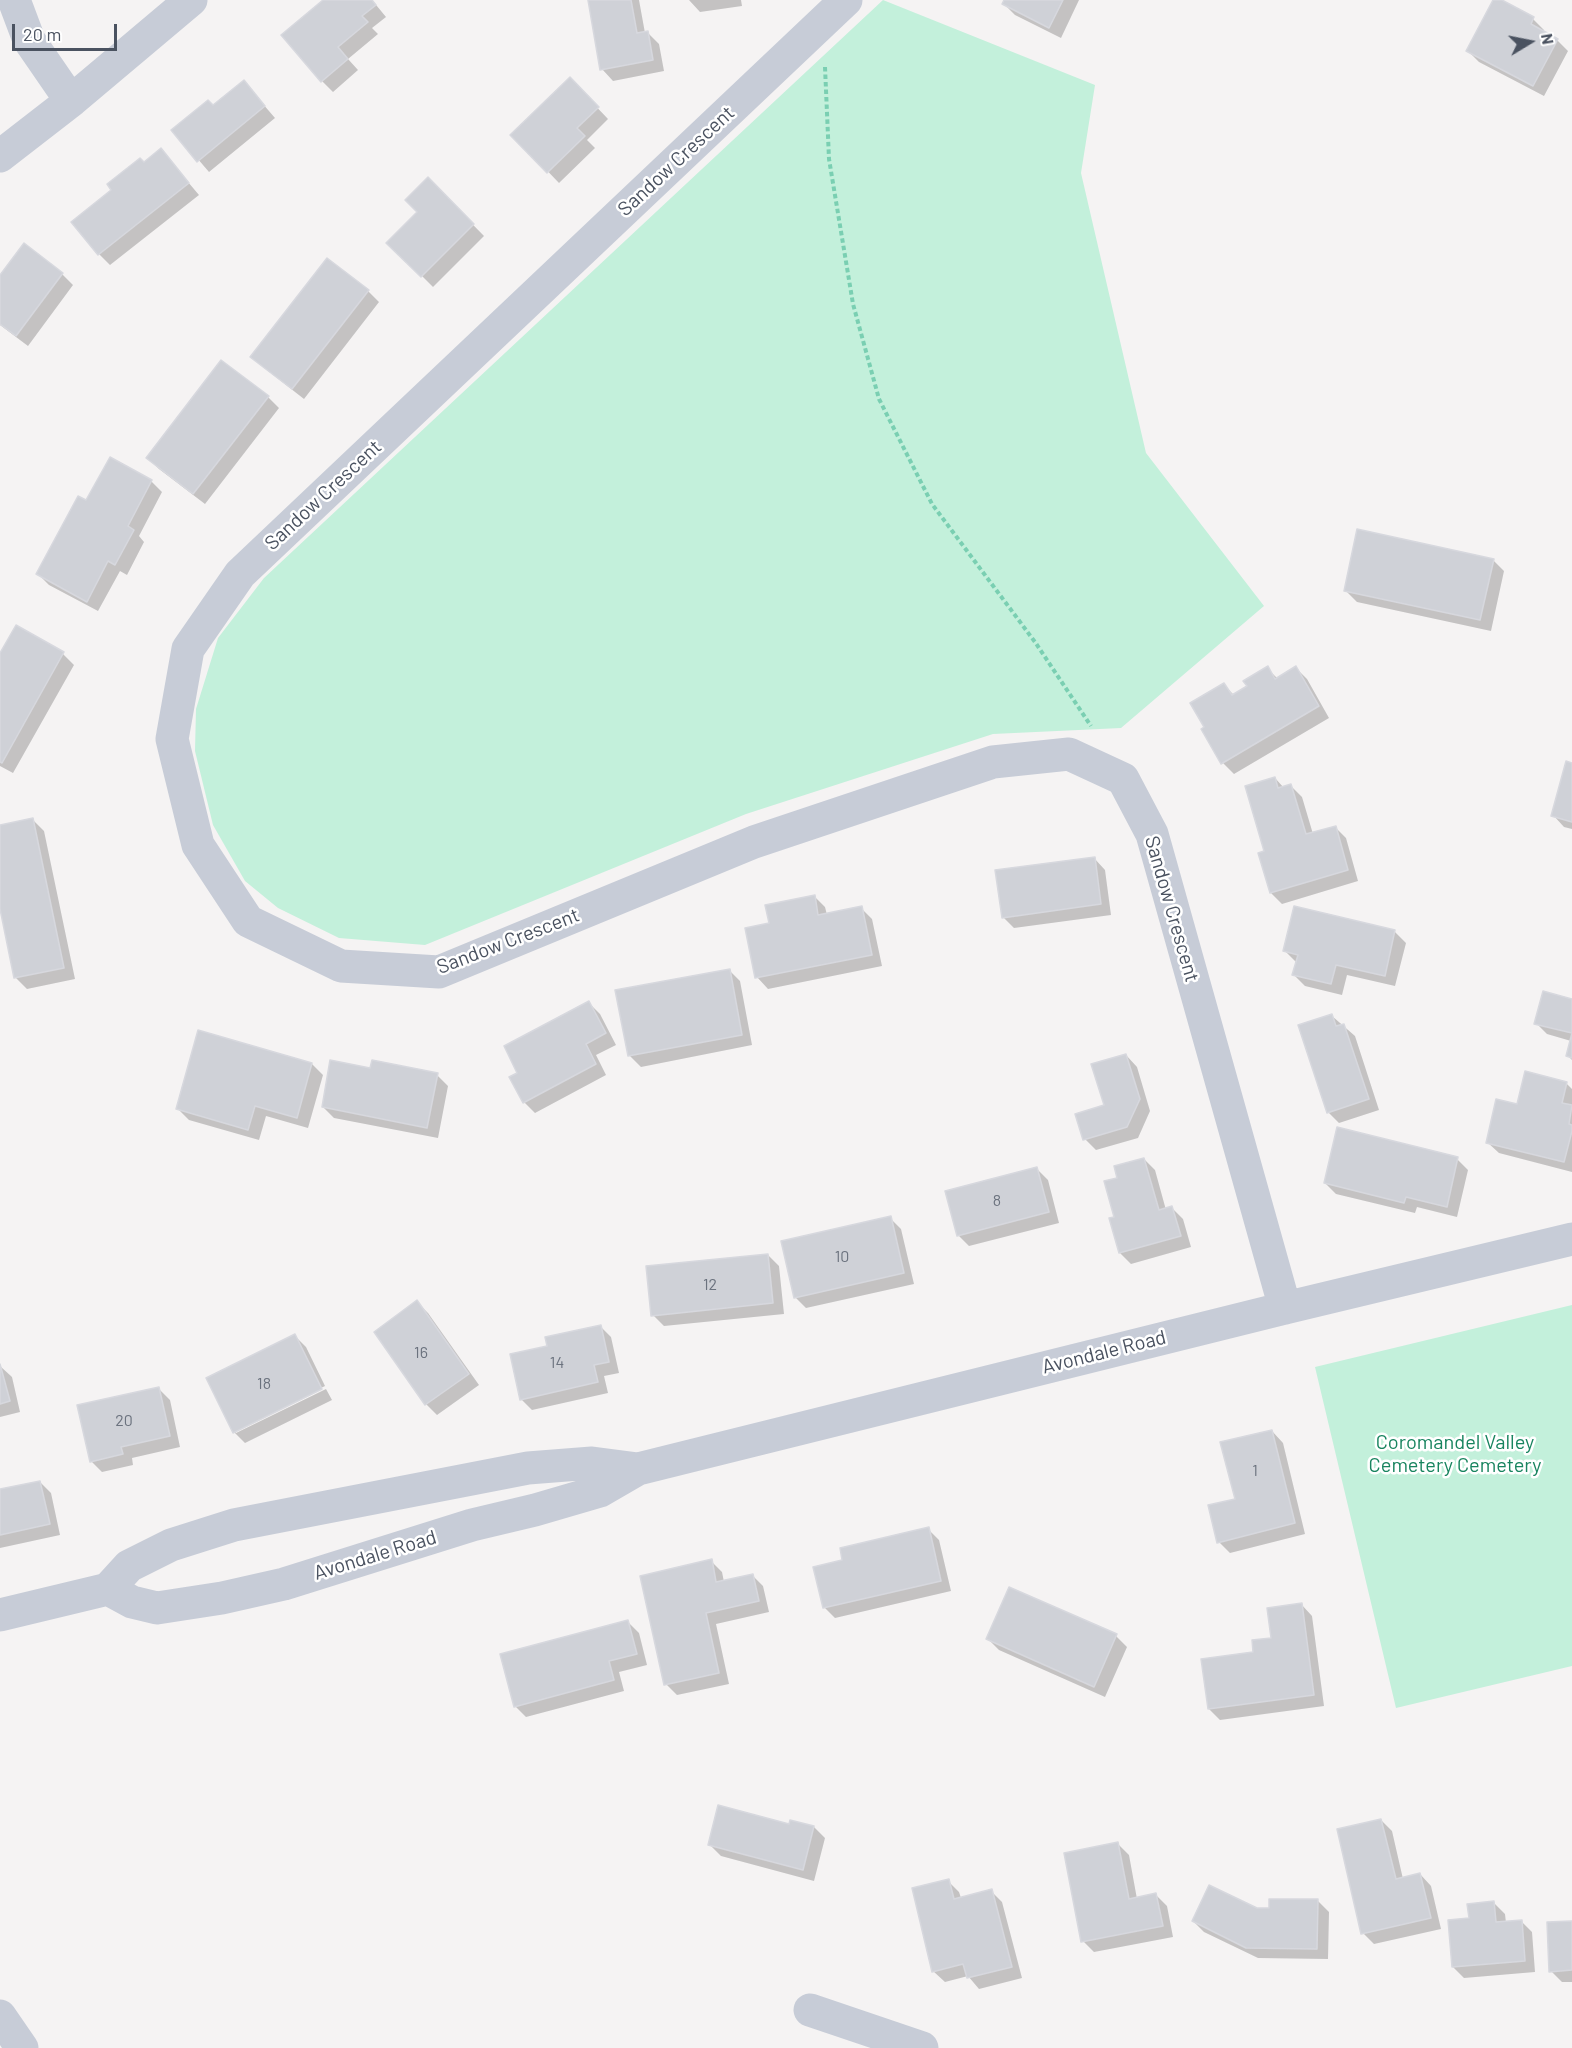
<!DOCTYPE html>
<style>
body{margin:0}
#map{position:relative;width:1572px;height:2048px;overflow:hidden;background:#f5f3f3;font-family:Barlow,sans-serif}
canvas{display:block}
.north{position:absolute;left:1500px;top:12px;width:60px;height:60px;-webkit-text-stroke:4px #fff;paint-order:stroke;rotate:80deg;font-size:16px;font-weight:700;line-height:24px;text-align:center;color:#4a5260}
.north::after{content:'';display:block;margin:auto;width:21px;height:27px;background:#4a5260;clip-path:polygon(50% 0,100% 100%,50% 72%,0 100%)}
.scale{position:absolute;left:12px;top:24px;width:105px;height:27px;box-sizing:border-box;border:3px solid #4a5260;border-top:0;padding-left:8px;font-size:18px;line-height:21px;white-space:nowrap;color:#4a5260;-webkit-text-stroke:4px #fff;paint-order:stroke}
</style>
<div id="map">
<canvas width="1572" height="2048"></canvas>
<div class="north">N</div>
<div class="scale">20 m</div>
</div>
<script>
const ctx = document.querySelector('canvas').getContext('2d');
ctx.lineJoin = 'round';
function fillPath(path, color) { ctx.fillStyle = color; ctx.fill(path, 'evenodd'); }
function strokePath(path, color, width, dash) { ctx.strokeStyle = color; ctx.lineWidth = width; ctx.lineCap = dash ? 'butt' : 'round'; ctx.setLineDash(dash || []); ctx.stroke(path); }
function drawText(font, color, halo, rows, align = 'center') {
  ctx.font = font + ' Barlow,sans-serif'; ctx.lineWidth = 5; ctx.setLineDash([]); ctx.textBaseline = 'middle'; ctx.strokeStyle = halo; ctx.fillStyle = color; for (const [text, x, y, turn = 0] of rows) {
    ctx.save(); ctx.translate(x, y); ctx.rotate((+turn || 0) * Math.PI / 180); ctx.textAlign = isNaN(turn) ? turn : align; if (halo) ctx.strokeText(text, 0, 0); ctx.fillText(text, 0, 0); ctx.restore();
  }
}
fillPath(new Path2D(`
 M 883,0 L 1095,85 L 1081,173 L 1146,453 L 1264,606 L 1121,728 L 993,734 L 746,814 L 425,945 L 339,938 L 278,908 L 245,881 L 213,825 L 195,751 L 196,709 L 218,638 L 264,578 Z
 M 1572,1305 L 1572,1666 L 1396,1708 L 1315,1367 Z`), '#c3f0db');
fillPath(new Path2D(`
 M 325,0 L 372,0 L 386,17 L 372,28 L 378,34 L 348,59 L 358,70 L 333,92 L 322,81 Z
 M 589,0 L 639,0 L 645,33 L 648,33 L 659,44 L 664,71 L 613,81 L 602,69 Z
 M 689,0 L 741,0 L 742,6 L 700,12 Z
 M 1006,0 L 1079,0 L 1061,38 L 1015,15 L 1004,4 Z
 M 1495,0 L 1498,0 L 1533,19 L 1544,30 L 1543,32 L 1557,40 L 1568,51 L 1544,96 L 1479,62 L 1468,51 Z
 M 570,79 L 608,119 L 587,140 L 595,148 L 559,183 L 513,135 Z
 M 244,82 L 275,118 L 209,172 L 173,130 L 213,107 Z
 M 161,150 L 199,195 L 110,265 L 99,254 L 144,164 Z
 M 428,179 L 484,236 L 433,287 L 389,243 L 419,212 Z
 M 24,245 L 62,274 L 73,285 L 28,346 L 0,325 L 0,278 Z
 M 368,291 L 379,302 L 304,399 L 263,367 L 252,356 Z
 M 268,397 L 279,408 L 205,504 L 159,469 L 148,458 Z
 M 110,459 L 151,481 L 162,492 L 139,536 L 144,542 L 127,575 L 120,571 L 98,611 L 49,585 L 38,574 L 87,502 Z
 M 1493,560 L 1504,571 L 1491,631 L 1357,602 L 1346,591 Z
 M 63,654 L 74,665 L 13,773 L 0,766 L 0,656 Z
 M 1267,668 L 1278,679 L 1296,668 L 1307,679 L 1329,718 L 1234,774 L 1223,763 L 1203,729 L 1206,727 L 1224,685 L 1234,695 L 1249,686 Z
 M 1572,764 L 1572,829 L 1564,827 L 1553,815 Z
 M 1275,778 L 1284,788 L 1291,786 L 1302,797 L 1313,834 L 1335,827 L 1346,838 L 1358,881 L 1282,904 L 1271,893 L 1266,852 Z
 M 33,820 L 44,831 L 75,979 L 27,989 L 16,978 L 0,901 L 0,826 Z
 M 1094,858 L 1105,870 L 1111,915 L 1014,928 L 1003,917 Z
 M 814,896 L 825,907 L 827,915 L 861,908 L 872,919 L 882,966 L 768,989 L 757,977 L 771,925 Z
 M 1296,907 L 1395,932 L 1406,943 L 1395,986 L 1347,975 L 1342,995 L 1305,986 L 1294,975 L 1296,962 L 1285,951 Z
 M 729,970 L 740,981 L 752,1045 L 641,1067 L 630,1056 Z
 M 1572,1000 L 1572,1060 L 1568,1056 L 1571,1041 L 1547,1034 L 1536,1023 Z
 M 589,1003 L 600,1014 L 616,1045 L 596,1055 L 606,1075 L 535,1113 L 524,1102 L 519,1074 Z
 M 1332,1016 L 1355,1036 L 1379,1110 L 1339,1123 L 1328,1112 Z
 M 1126,1055 L 1137,1067 L 1150,1111 L 1138,1138 L 1096,1150 L 1085,1139 L 1106,1106 Z
 M 312,1064 L 323,1075 L 308,1128 L 266,1116 L 259,1140 L 189,1120 L 178,1109 Z
 M 372,1070 L 437,1075 L 448,1086 L 438,1138 L 334,1118 L 323,1107 Z
 M 1566,1083 L 1572,1089 L 1572,1172 L 1499,1153 L 1487,1142 L 1518,1106 Z
 M 1144,1159 L 1155,1170 L 1166,1210 L 1172,1208 L 1183,1219 L 1191,1247 L 1131,1264 L 1120,1253 L 1116,1218 L 1119,1179 Z
 M 1457,1159 L 1468,1170 L 1457,1217 L 1417,1207 L 1415,1213 L 1336,1194 L 1325,1183 Z
 M 1037,1169 L 1048,1180 L 1059,1223 L 969,1246 L 958,1235 Z
 M 890,1218 L 901,1229 L 914,1284 L 806,1308 L 795,1297 Z
 M 768,1255 L 779,1266 L 784,1314 L 664,1326 L 653,1315 Z
 M 417,1302 L 428,1313 L 479,1385 L 437,1415 L 426,1404 Z
 M 600,1326 L 611,1337 L 619,1373 L 604,1376 L 608,1393 L 532,1410 L 521,1399 L 549,1347 Z
 M 295,1336 L 306,1347 L 325,1386 L 236,1430 L 236,1433 L 326,1389 L 332,1400 L 245,1443 L 234,1432 Z
 M 0,1366 L 12,1377 L 20,1412 L 0,1417 Z
 M 159,1389 L 170,1400 L 180,1447 L 132,1458 L 133,1465 L 102,1472 L 91,1461 Z
 M 1272,1431 L 1283,1443 L 1305,1534 L 1230,1553 L 1219,1542 L 1236,1500 Z
 M 40,1482 L 51,1493 L 60,1535 L 0,1548 L 0,1491 Z
 M 928,1529 L 939,1540 L 951,1591 L 835,1618 L 824,1607 L 844,1561 Z
 M 711,1561 L 722,1572 L 724,1582 L 752,1575 L 763,1586 L 769,1612 L 716,1624 L 729,1684 L 677,1695 L 666,1684 Z
 M 1301,1604 L 1312,1616 L 1324,1706 L 1220,1720 L 1209,1709 L 1255,1654 L 1273,1639 Z
 M 628,1622 L 639,1633 L 647,1665 L 619,1672 L 624,1691 L 526,1717 L 515,1706 Z
 M 1116,1636 L 1127,1647 L 1105,1697 L 999,1650 L 988,1639 Z
 M 1381,1820 L 1392,1831 L 1403,1879 L 1420,1874 L 1431,1886 L 1441,1929 L 1374,1944 L 1363,1933 Z
 M 791,1821 L 814,1827 L 825,1838 L 814,1881 L 721,1856 L 710,1845 L 790,1825 Z
 M 1118,1844 L 1129,1855 L 1137,1899 L 1156,1895 L 1167,1906 L 1173,1937 L 1094,1952 L 1083,1941 Z
 M 948,1881 L 959,1892 L 961,1898 L 991,1891 L 1002,1902 L 1022,1978 L 979,1989 L 968,1976 L 945,1982 L 933,1971 Z
 M 1318,1901 L 1329,1912 L 1328,1959 L 1258,1958 L 1204,1932 L 1193,1921 Z
 M 1494,1903 L 1505,1914 L 1506,1923 L 1521,1921 L 1532,1932 L 1535,1972 L 1464,1978 L 1453,1967 L 1470,1919 Z
 M 1572,1923 L 1572,1982 L 1562,1982 L 1551,1971 Z`), '#0003');
const building = new Path2D(`
 M 323,0 L 372,0 L 376,5 L 362,16 L 368,22 L 338,47 L 348,59 L 321,82 L 281,35 Z
 M 588,0 L 631,0 L 637,33 L 648,31 L 653,60 L 600,70 Z
 M 1004,0 L 1063,0 L 1049,28 L 1002,4 Z
 M 1493,0 L 1502,0 L 1534,17 L 1531,24 L 1558,39 L 1533,86 L 1466,51 Z
 M 570,77 L 599,107 L 577,128 L 585,136 L 547,173 L 510,135 Z
 M 244,80 L 265,106 L 197,162 L 171,130 L 208,100 L 213,105 Z
 M 161,148 L 189,183 L 98,255 L 71,222 L 111,190 L 107,184 L 140,158 L 144,162 Z
 M 428,177 L 474,224 L 421,277 L 386,243 L 417,212 L 405,200 Z
 M 24,243 L 63,273 L 16,336 L 0,324 L 0,275 Z
 M 327,258 L 369,290 L 292,389 L 250,357 Z
 M 221,360 L 269,396 L 193,494 L 146,458 Z
 M 110,457 L 152,480 L 128,526 L 134,530 L 115,565 L 108,561 L 87,602 L 36,574 L 78,496 L 86,500 Z
 M 1357,529 L 1494,559 L 1480,620 L 1344,591 Z
 M 16,625 L 64,652 L 2,763 L 0,762 L 0,653 Z
 M 1268,666 L 1275,679 L 1296,666 L 1319,706 L 1221,764 L 1201,729 L 1204,727 L 1190,703 L 1224,683 L 1232,695 L 1247,686 L 1243,681 Z
 M 1566,761 L 1572,763 L 1572,822 L 1551,816 Z
 M 1275,777 L 1278,788 L 1291,784 L 1306,834 L 1336,826 L 1348,870 L 1270,893 L 1258,853 L 1264,851 L 1245,786 Z
 M 33,818 L 64,968 L 14,978 L 0,909 L 0,825 Z
 M 1095,857 L 1101,904 L 1002,918 L 995,870 Z
 M 815,895 L 818,915 L 862,906 L 872,955 L 755,978 L 745,928 L 769,923 L 765,905 Z
 M 1294,906 L 1395,930 L 1385,976 L 1336,965 L 1331,984 L 1292,975 L 1298,955 L 1283,951 Z
 M 730,969 L 742,1035 L 628,1056 L 615,990 Z
 M 1543,991 L 1572,999 L 1572,1058 L 1566,1056 L 1572,1033 L 1534,1024 Z
 M 589,1001 L 606,1033 L 586,1044 L 596,1064 L 523,1103 L 509,1077 L 517,1073 L 504,1046 Z
 M 1332,1014 L 1336,1026 L 1344,1024 L 1369,1099 L 1327,1113 L 1298,1025 Z
 M 198,1030 L 312,1063 L 297,1118 L 255,1106 L 248,1130 L 176,1109 Z
 M 1126,1054 L 1140,1099 L 1127,1127 L 1083,1140 L 1075,1114 L 1104,1105 L 1091,1064 Z
 M 330,1060 L 370,1068 L 372,1060 L 438,1073 L 427,1128 L 322,1107 Z
 M 1525,1071 L 1567,1082 L 1562,1103 L 1572,1105 L 1569,1124 L 1572,1125 L 1572,1131 L 1564,1162 L 1486,1143 L 1496,1099 L 1517,1104 Z
 M 1337,1127 L 1458,1157 L 1447,1207 L 1406,1197 L 1404,1203 L 1324,1183 Z
 M 1144,1158 L 1159,1210 L 1172,1206 L 1181,1236 L 1119,1253 L 1109,1218 L 1114,1217 L 1104,1181 L 1117,1178 L 1114,1166 Z
 M 1037,1167 L 1049,1212 L 957,1236 L 945,1191 Z
 M 891,1216 L 904,1273 L 794,1298 L 781,1241 Z
 M 768,1254 L 773,1303 L 651,1316 L 646,1266 Z
 M 417,1300 L 469,1374 L 425,1405 L 374,1332 Z
 M 601,1325 L 609,1362 L 594,1365 L 598,1382 L 520,1400 L 510,1354 L 547,1346 L 545,1337 Z
 M 295,1334 L 322,1389 L 233,1433 L 206,1378 Z
 M 0,1364 L 10,1401 L 0,1404 Z
 M 159,1387 L 170,1436 L 121,1447 L 123,1454 L 90,1462 L 77,1405 Z
 M 1272,1430 L 1295,1523 L 1217,1543 L 1208,1505 L 1235,1499 L 1220,1442 Z
 M 40,1481 L 50,1524 L 0,1535 L 0,1489 Z
 M 929,1527 L 941,1581 L 823,1608 L 813,1567 L 842,1560 L 840,1548 Z
 M 712,1559 L 716,1582 L 753,1574 L 759,1601 L 706,1613 L 719,1673 L 664,1685 L 640,1576 Z
 M 1009,1587 L 1117,1634 L 1094,1687 L 986,1639 Z
 M 1302,1603 L 1314,1695 L 1208,1709 L 1201,1659 L 1253,1652 L 1252,1640 L 1271,1638 L 1267,1608 Z
 M 628,1620 L 637,1654 L 609,1661 L 614,1680 L 514,1707 L 500,1654 Z
 M 718,1805 L 789,1824 L 790,1820 L 814,1826 L 803,1870 L 708,1845 Z
 M 1381,1819 L 1396,1879 L 1420,1873 L 1431,1918 L 1361,1934 L 1337,1829 Z
 M 1118,1842 L 1129,1899 L 1156,1893 L 1163,1926 L 1081,1942 L 1064,1853 Z
 M 949,1879 L 954,1899 L 992,1889 L 1012,1967 L 967,1978 L 963,1964 L 932,1972 L 912,1888 Z
 M 1209,1885 L 1257,1908 L 1269,1908 L 1269,1899 L 1318,1899 L 1317,1949 L 1246,1948 L 1192,1921 Z
 M 1494,1901 L 1496,1922 L 1522,1920 L 1525,1961 L 1452,1967 L 1448,1920 L 1469,1918 L 1467,1904 Z
 M 1572,1921 L 1572,1970 L 1549,1972 L 1547,1922 Z`);
fillPath(building, '#cfd1d7');
strokePath(building, '#d7d8de', 1.5);
strokePath(new Path2D(`
 M 825,67 L 829,159 L 853,304 L 879,399 L 932,504 L 1035,642 L 1091,726`), '#7acfb2', 4, [4.5, 3]);
strokePath(new Path2D(`
 M 14,0 L 29,40 L 71,101
 M 846,0 L 240,574 L 188,649 L 172,739 L 198,845 L 248,921 L 341,966 L 439,972 L 754,842 L 993,762 L 1069,754 L 1123,779 L 1152,834 L 1285,1308
 M 0,156 L 71,101 L 191,0
 M 108,1589 L 132,1602 L 157,1608 L 222,1598 L 284,1584 L 472,1525 L 535,1510 L 600,1491 L 638,1469 L 1285,1308 L 1572,1239
 M 0,1615 L 108,1589 L 129,1566 L 171,1545 L 234,1525 L 528,1468 L 592,1463 L 638,1469
 M 810,2010 L 922,2048
 M 0,2016 L 22,2048`), '#c7ccd7', 33);
drawText('16px', '#6b727e', null, [
 ["8",997,1201],
 ["10",842,1257],
 ["12",710,1285],
 ["16",421,1353],
 ["14",557,1363],
 ["18",264,1384],
 ["20",124,1421],
 ["1",1255,1471]
]);
drawText('20px', '#4a5260', '#fff', [
 ["Sandow Crescent",676,161,-43],
 ["Sandow Crescent",323,495,-43],
 ["Sandow Crescent",1172,909,74],
 ["Sandow Crescent",508,941,-21],
 ["Avondale Road",1104,1352,-14],
 ["Avondale Road",375,1555,-17]
]);
drawText('20px', '#18845f', '#fff', [
 ["Coromandel Valley",1455,1442],
 ["Cemetery Cemetery",1455,1465]
]);
</script>
